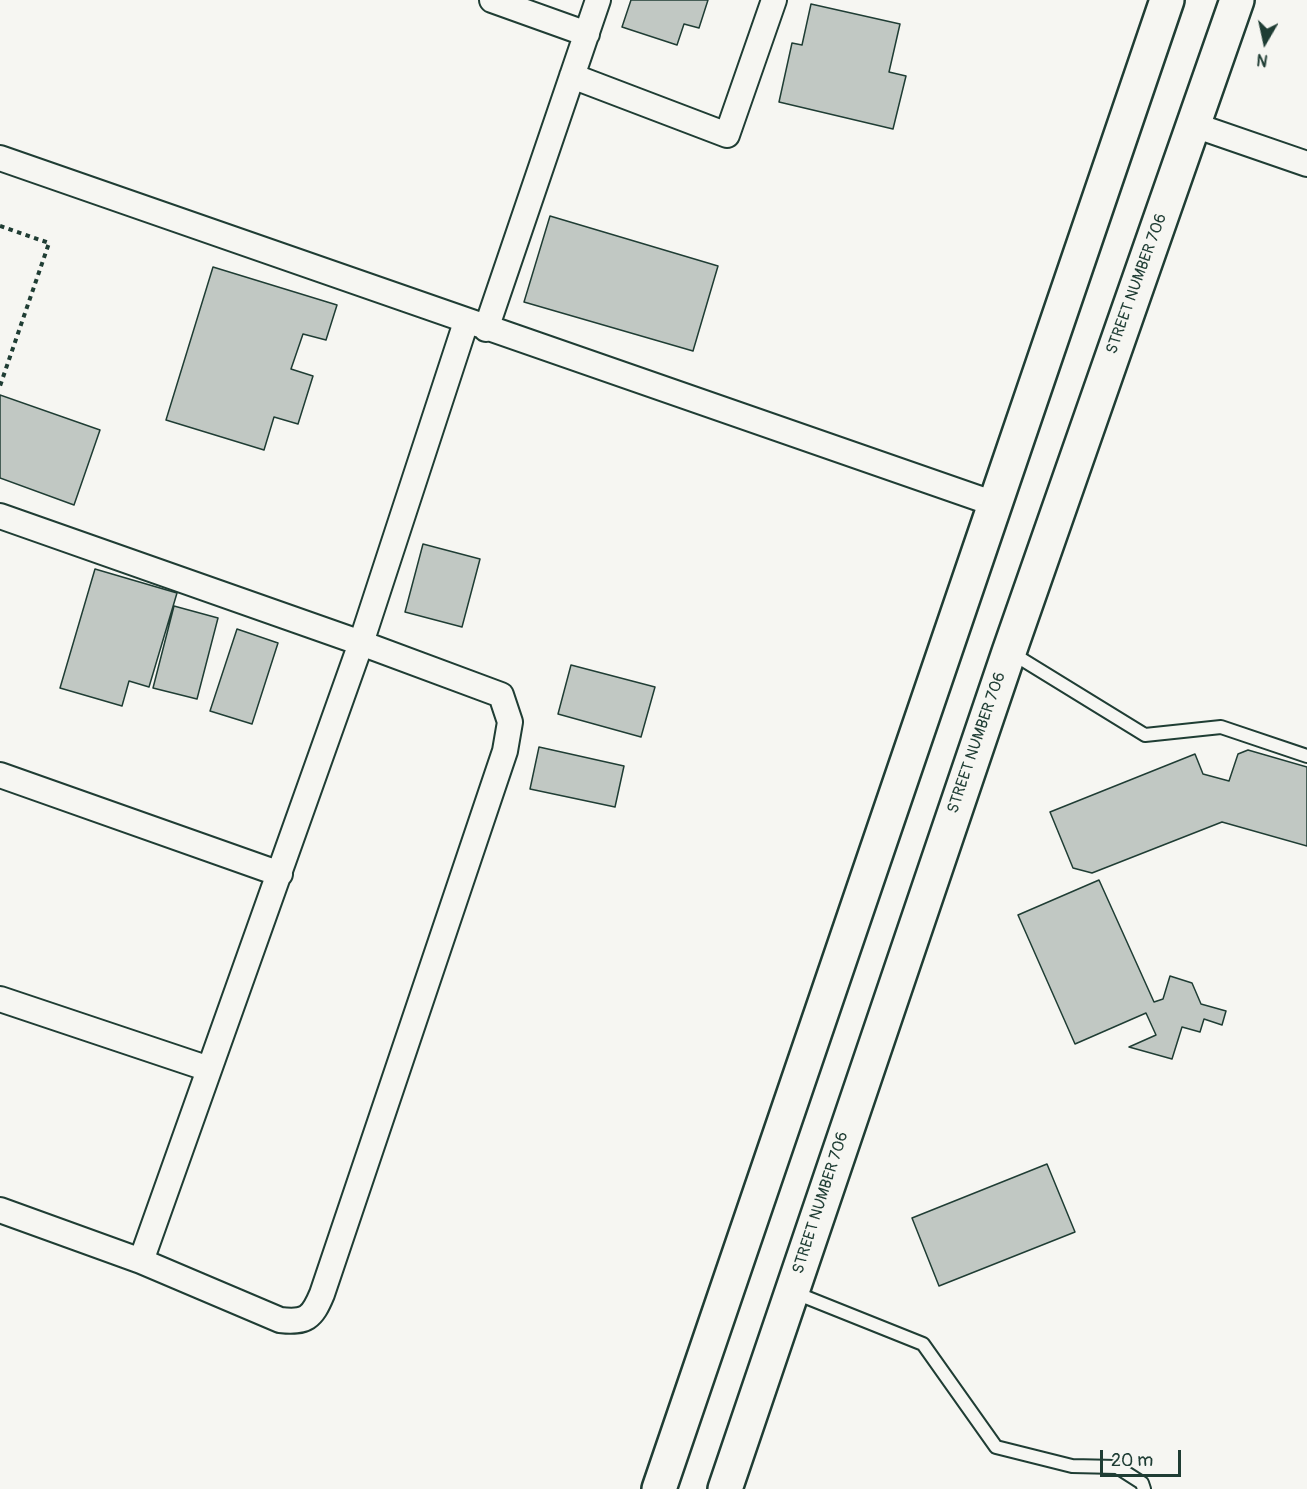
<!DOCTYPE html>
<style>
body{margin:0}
#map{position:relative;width:1307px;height:1489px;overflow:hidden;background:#f6f6f2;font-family:Pangolin,sans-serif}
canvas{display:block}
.north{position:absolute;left:1235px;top:12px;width:60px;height:60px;-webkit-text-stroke:4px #f6f6f2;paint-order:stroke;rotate:189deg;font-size:16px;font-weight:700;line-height:24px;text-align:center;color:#1f3d34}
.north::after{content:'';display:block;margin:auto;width:21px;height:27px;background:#1f3d34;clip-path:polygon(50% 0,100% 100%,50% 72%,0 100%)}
.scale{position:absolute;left:1100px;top:1450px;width:81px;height:27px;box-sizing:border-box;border:3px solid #1f3d34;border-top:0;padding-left:8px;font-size:18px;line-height:21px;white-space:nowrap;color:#1f3d34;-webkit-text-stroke:4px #f6f6f2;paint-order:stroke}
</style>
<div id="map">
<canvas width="1307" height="1489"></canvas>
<div class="north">N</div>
<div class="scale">20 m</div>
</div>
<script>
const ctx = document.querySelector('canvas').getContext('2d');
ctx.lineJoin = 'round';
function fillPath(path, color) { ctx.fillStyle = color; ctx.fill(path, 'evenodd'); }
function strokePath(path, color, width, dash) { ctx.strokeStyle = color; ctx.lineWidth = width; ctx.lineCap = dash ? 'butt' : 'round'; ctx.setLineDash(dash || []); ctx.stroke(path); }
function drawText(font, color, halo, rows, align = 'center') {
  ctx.font = font + ' Pangolin,sans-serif'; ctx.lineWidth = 5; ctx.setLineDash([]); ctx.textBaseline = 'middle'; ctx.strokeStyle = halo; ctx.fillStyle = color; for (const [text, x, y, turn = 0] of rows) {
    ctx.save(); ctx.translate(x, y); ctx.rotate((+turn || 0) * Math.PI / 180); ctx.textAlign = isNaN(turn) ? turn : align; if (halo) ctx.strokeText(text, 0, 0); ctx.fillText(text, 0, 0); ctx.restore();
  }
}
const building = new Path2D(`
 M 631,0 L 708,0 L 699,28 L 684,24 L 677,45 L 622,27 Z
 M 811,4 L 900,24 L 889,72 L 906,76 L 893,129 L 779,102 L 792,43 L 802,45 Z
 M 550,216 L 718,266 L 693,351 L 524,302 Z
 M 213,267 L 337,305 L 326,340 L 303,334 L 291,369 L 313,376 L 298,424 L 274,417 L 264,450 L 166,420 Z
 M 0,395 L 100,430 L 74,505 L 0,478 Z
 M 423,544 L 480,559 L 462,627 L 405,612 Z
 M 95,569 L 177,593 L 149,687 L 129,681 L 122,706 L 60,688 Z
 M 174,606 L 218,618 L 197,699 L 153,688 Z
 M 237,629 L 278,643 L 252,724 L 210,711 Z
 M 571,665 L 655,687 L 641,737 L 558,714 Z
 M 539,747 L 624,766 L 615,807 L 530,789 Z
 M 1248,750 L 1307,767 L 1307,846 L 1222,822 L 1092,873 L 1073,868 L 1050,812 L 1195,754 L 1203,774 L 1229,781 L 1238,754 Z
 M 1099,880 L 1154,1002 L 1163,999 L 1170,976 L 1192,983 L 1201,1004 L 1226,1011 L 1222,1025 L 1204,1019 L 1200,1032 L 1182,1027 L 1172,1059 L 1129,1047 L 1156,1035 L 1146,1013 L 1075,1044 L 1018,915 Z
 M 1047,1164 L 1075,1232 L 939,1286 L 912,1218 Z`);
fillPath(building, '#c1c8c3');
strokePath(building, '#1f3d34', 1.5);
const lane = new Path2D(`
 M 1010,652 L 1145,735 L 1221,727 L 1307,756
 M 793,1292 L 923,1344 L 996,1447 L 1072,1466 L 1117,1467 L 1142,1483 L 1144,1489`);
const street = new Path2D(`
 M 492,0 L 587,34
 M 572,76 L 727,135 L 774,0
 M 1194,125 L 1307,164
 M 0,158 L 995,504
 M 486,329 L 598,0
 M 0,516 L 361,643 L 501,695 L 510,722 L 505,751 L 322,1294 C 312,1318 306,1323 280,1320 L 141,1261 L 0,1210
 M 0,775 L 280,874
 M 0,999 L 209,1069
 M 141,1261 L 361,643 L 466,322`);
const secondary = new Path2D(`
 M 659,1489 L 1167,0
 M 725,1489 L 1009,652 L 1237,0`);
strokePath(lane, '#1f3d34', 16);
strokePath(street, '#1f3d34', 28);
strokePath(secondary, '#1f3d34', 38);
strokePath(new Path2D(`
 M 0,226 L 49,243 L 0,386`), '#1f3d34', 4, [4.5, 4.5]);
strokePath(lane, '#f6f6f2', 12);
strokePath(street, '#f6f6f2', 24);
strokePath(secondary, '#f6f6f2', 33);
drawText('16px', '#1f3d34', '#f6f6f2', [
 ["STREET NUMBER 706",1137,284,-70],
 ["STREET NUMBER 706",977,743,-71],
 ["STREET NUMBER 706",821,1203,-72]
]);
</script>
